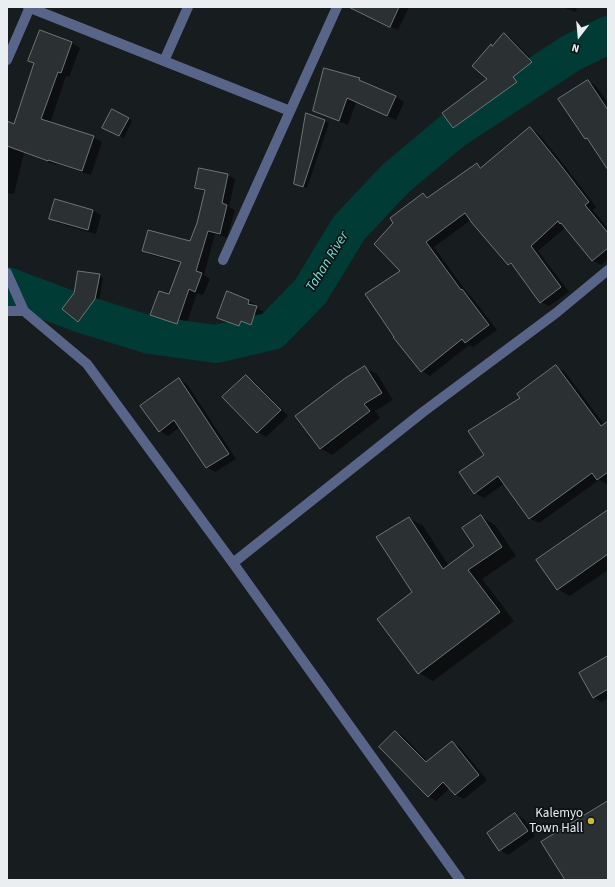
<!DOCTYPE html>
<style>
body{margin:0}
#map{position:relative;width:615px;height:887px;overflow:hidden;background:#171c1f;font-family:"Source Sans 3",sans-serif}
canvas{display:block}
.frame{position:absolute;inset:0;border:8px solid #ebeef1;pointer-events:none}
.north{position:absolute;left:559px;top:16px;width:40px;height:40px;-webkit-text-stroke:3px #0e1316;paint-order:stroke;rotate:196deg;font-size:11px;font-weight:700;line-height:16px;text-align:center;color:#ebeef1}
.north::after{content:'';display:block;margin:auto;width:14px;height:18px;background:#ebeef1;clip-path:polygon(50% 0,100% 100%,50% 72%,0 100%)}
</style>
<div id="map">
<canvas width="615" height="887"></canvas>
<div class="frame"></div>
<div class="north">N</div>
</div>
<script>
const ctx = document.querySelector('canvas').getContext('2d');
ctx.lineJoin = 'round';
function fillPath(path, color) { ctx.fillStyle = color; ctx.fill(path, 'evenodd'); }
function strokePath(path, color, width, dash) { ctx.strokeStyle = color; ctx.lineWidth = width; ctx.lineCap = dash ? 'butt' : 'round'; ctx.setLineDash(dash || []); ctx.stroke(path); }
function drawText(font, color, halo, rows, align = 'center') {
  ctx.font = font + ' "Source Sans 3",sans-serif'; ctx.lineWidth = 3.5; ctx.setLineDash([]); ctx.textBaseline = 'middle'; ctx.strokeStyle = halo; ctx.fillStyle = color; for (const [text, x, y, turn = 0] of rows) {
    ctx.save(); ctx.translate(x, y); ctx.rotate((+turn || 0) * Math.PI / 180); ctx.textAlign = isNaN(turn) ? turn : align; if (halo) ctx.strokeText(text, 0, 0); ctx.fillText(text, 0, 0); ctx.restore();
  }
}
fillPath(new Path2D(`
 M 367,7 L 409,7 L 398,30 L 371,18 Z
 M 562,7 L 577,7 L 576,12 Z
 M 40,31 L 72,43 L 80,48 L 69,77 L 66,76 L 50,123 L 93,137 L 102,142 L 91,175 L 57,164 L 56,165 L 24,153 L 14,194 L 7,193 L 7,122 L 15,125 L 35,64 Z
 M 504,35 L 511,38 L 538,66 L 519,82 L 523,86 L 461,131 L 454,127 L 489,79 L 493,47 Z
 M 325,70 L 360,79 L 368,84 L 368,85 L 396,97 L 404,102 L 396,120 L 356,102 L 348,125 L 322,115 L 314,110 Z
 M 588,81 L 596,86 L 608,103 L 608,168 L 589,140 L 586,138 Z
 M 306,115 L 325,121 L 329,123 L 307,188 L 299,186 L 295,184 Z
 M 129,118 L 132,121 L 124,138 L 103,127 Z
 M 530,129 L 538,133 L 567,169 L 596,207 L 593,210 L 608,229 L 608,259 L 601,265 L 592,260 L 566,227 L 538,251 L 569,292 L 549,306 L 541,302 L 516,268 L 509,264 L 471,220 L 434,247 L 468,294 L 470,295 L 497,330 L 473,347 L 469,345 L 430,376 L 422,371 L 402,271 L 423,194 L 429,198 L 477,165 L 482,167 Z
 M 227,175 L 235,179 L 229,207 L 235,210 L 227,238 L 215,234 L 204,275 L 210,279 L 203,295 L 197,293 L 185,328 L 159,319 L 151,314 L 169,295 L 182,264 L 151,255 L 143,251 L 190,243 L 198,223 L 206,193 L 197,188 Z
 M 56,200 L 93,211 L 101,215 L 96,234 L 58,223 L 50,219 Z
 M 99,275 L 103,278 L 99,301 L 83,323 L 63,309 Z
 M 249,301 L 256,305 L 255,307 L 264,312 L 259,328 L 248,325 L 246,330 L 225,322 L 218,317 Z
 M 556,367 L 565,372 L 606,427 L 608,428 L 608,484 L 607,484 L 599,480 L 539,523 L 529,518 L 505,483 L 484,498 L 475,493 L 485,455 L 521,398 Z
 M 365,368 L 377,374 L 393,400 L 375,411 L 380,418 L 332,455 L 320,448 Z
 M 246,376 L 254,381 L 288,416 L 266,437 L 258,432 L 224,397 Z
 M 179,379 L 187,384 L 236,459 L 215,472 L 207,467 L 180,427 L 168,436 L 160,431 Z
 M 608,512 L 608,570 L 570,596 L 557,589 Z
 M 481,517 L 495,525 L 516,556 L 482,579 L 514,621 L 433,681 L 419,673 L 409,518 L 423,526 L 449,566 L 475,546 Z
 M 608,657 L 608,698 L 602,702 L 594,697 Z
 M 395,732 L 404,737 L 428,762 L 452,743 L 460,747 L 487,780 L 464,799 L 456,795 L 450,788 L 436,801 L 428,796 Z
 M 515,814 L 524,819 L 535,836 L 508,855 L 500,850 Z`), '#0007');
strokePath(new Path2D(`
 M 7,286 L 79,313 L 150,335 L 216,344 L 272,331 L 310,292 L 349,228 L 395,179 L 451,132 L 571,53 L 608,35`), '#003b36', 38);
const building = new Path2D(`
 M 349,7 L 399,7 L 390,27 Z
 M 40,30 L 72,42 L 61,73 L 58,72 L 41,119 L 94,136 L 82,171 L 48,160 L 48,161 L 7,146 L 7,121 L 14,124 L 34,63 L 28,61 Z
 M 504,33 L 532,62 L 513,77 L 517,82 L 453,128 L 442,113 L 487,79 L 472,66 L 491,44 L 492,46 Z
 M 324,68 L 360,78 L 359,80 L 396,96 L 387,116 L 347,98 L 339,121 L 313,111 Z
 M 588,80 L 608,110 L 608,170 L 587,138 L 585,139 L 558,99 Z
 M 112,109 L 129,118 L 119,136 L 102,128 Z
 M 306,113 L 325,120 L 303,187 L 294,184 Z
 M 530,127 L 559,163 L 589,202 L 585,205 L 608,233 L 608,248 L 592,261 L 561,223 L 560,224 L 558,221 L 531,246 L 561,287 L 540,303 L 511,263 L 508,265 L 472,223 L 465,213 L 426,242 L 461,290 L 462,289 L 489,325 L 465,343 L 462,339 L 421,372 L 393,337 L 394,337 L 365,294 L 400,271 L 374,244 L 393,223 L 390,218 L 423,193 L 427,198 L 477,163 L 480,168 Z
 M 199,168 L 228,174 L 222,203 L 227,205 L 220,234 L 208,231 L 196,271 L 202,273 L 195,292 L 189,289 L 177,324 L 150,315 L 159,291 L 169,294 L 181,262 L 142,251 L 148,230 L 190,241 L 197,223 L 205,190 L 195,188 Z
 M 55,199 L 93,210 L 88,230 L 49,219 Z
 M 78,271 L 100,274 L 95,299 L 78,322 L 62,309 L 74,293 Z
 M 227,291 L 249,300 L 248,304 L 257,306 L 251,325 L 241,321 L 239,326 L 217,318 Z
 M 556,365 L 601,426 L 608,421 L 608,472 L 597,480 L 592,473 L 529,519 L 498,476 L 474,494 L 459,472 L 484,455 L 468,431 L 520,398 L 517,394 Z
 M 365,366 L 382,393 L 364,404 L 370,411 L 320,449 L 295,416 L 344,379 Z
 M 246,375 L 281,410 L 257,433 L 222,397 Z
 M 179,378 L 229,454 L 206,468 L 174,420 L 159,432 L 140,406 Z
 M 608,510 L 608,554 L 557,590 L 536,560 Z
 M 481,515 L 502,547 L 468,570 L 500,612 L 418,674 L 377,619 L 412,592 L 376,537 L 409,517 L 443,569 L 474,546 L 462,528 Z
 M 608,656 L 608,689 L 593,698 L 579,673 Z
 M 395,731 L 426,762 L 452,741 L 479,775 L 455,795 L 443,782 L 428,797 L 379,747 Z
 M 608,801 L 608,880 L 565,880 L 541,842 Z
 M 515,813 L 528,831 L 499,851 L 487,833 Z`);
fillPath(building, '#2b3133');
strokePath(building, '#6d7577', 1);
strokePath(new Path2D(`
 M 28,7 L 290,111
 M 7,60 L 30,7
 M 164,61 L 188,7
 M 223,260 L 337,7
 M 7,273 L 24,311
 M 7,311 L 24,311 L 87,364 L 233,563 L 460,880
 M 233,563 L 423,412 L 556,313 L 608,270`), '#596588', 10);
for (const [x, y, r, color] of [
 [591,821,4,"#cbb939"]
]) { const dot = new Path2D(); dot.arc(x, y, r, 0, 2 * Math.PI); ctx.fillStyle = color; ctx.fill(dot); strokePath(dot, '#0e1316', 1.5); }
drawText('13px', '#ebeef1', '#0e1316', [
 ["Kalemyo",583,814],
 ["Town Hall",583,829]
], 'right');
drawText('italic 14px', '#78e0d4', '#0e1316', [
 ["Tahan River",328,262,-58]
]);
</script>
